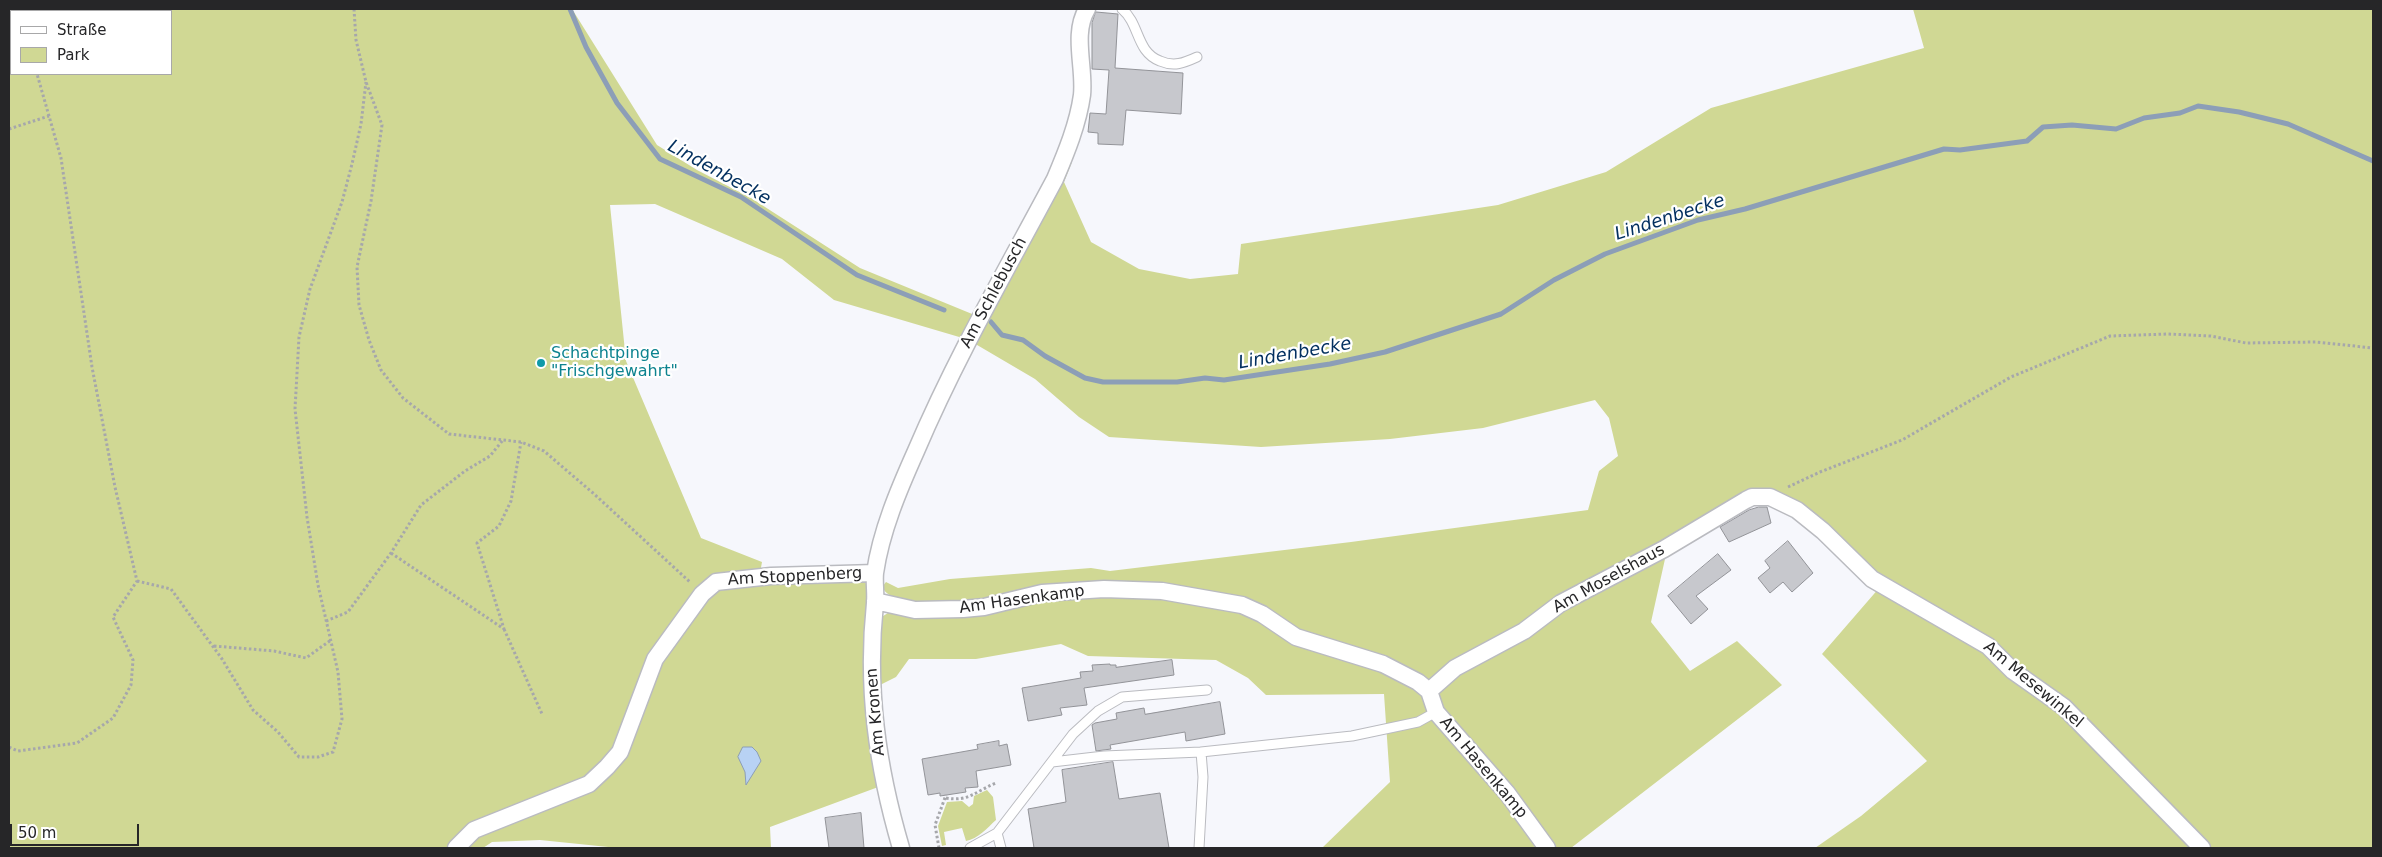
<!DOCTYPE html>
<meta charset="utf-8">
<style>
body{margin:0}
#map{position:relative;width:2382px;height:857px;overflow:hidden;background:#f6f7fc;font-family:"DejaVu Sans",sans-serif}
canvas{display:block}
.frame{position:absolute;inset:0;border:10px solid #262628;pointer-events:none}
.legend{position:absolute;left:10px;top:10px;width:162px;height:65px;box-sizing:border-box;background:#fff;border:1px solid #a8a8a9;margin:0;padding:6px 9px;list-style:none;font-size:15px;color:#262628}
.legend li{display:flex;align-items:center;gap:10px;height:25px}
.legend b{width:25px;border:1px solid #a8a8a9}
.scale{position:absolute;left:10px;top:824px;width:129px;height:22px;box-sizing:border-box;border:2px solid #262628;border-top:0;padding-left:6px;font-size:15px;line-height:18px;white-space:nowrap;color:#262628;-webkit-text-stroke:4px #fff;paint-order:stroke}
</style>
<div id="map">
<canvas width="2382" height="857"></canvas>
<div class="frame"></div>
<ul class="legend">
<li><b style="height:6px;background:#fff"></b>Straße</li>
<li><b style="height:14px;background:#d0d894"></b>Park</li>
</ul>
<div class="scale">50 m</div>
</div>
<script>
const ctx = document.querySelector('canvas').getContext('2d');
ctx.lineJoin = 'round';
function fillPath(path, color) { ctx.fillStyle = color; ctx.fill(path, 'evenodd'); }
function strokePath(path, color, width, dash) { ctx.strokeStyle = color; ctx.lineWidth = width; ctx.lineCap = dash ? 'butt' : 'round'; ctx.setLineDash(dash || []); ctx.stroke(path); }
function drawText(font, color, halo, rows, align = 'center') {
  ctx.font = font + ' "DejaVu Sans",sans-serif'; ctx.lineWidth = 4.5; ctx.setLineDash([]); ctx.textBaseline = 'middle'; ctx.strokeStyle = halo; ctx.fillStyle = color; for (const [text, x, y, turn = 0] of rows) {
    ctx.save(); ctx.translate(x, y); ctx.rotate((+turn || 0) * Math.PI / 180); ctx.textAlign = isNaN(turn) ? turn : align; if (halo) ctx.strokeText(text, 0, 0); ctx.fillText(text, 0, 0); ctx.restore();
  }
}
fillPath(new Path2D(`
 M 9,9 L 572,9 L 657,145 L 697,170 L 751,198 L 860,268 L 977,316 L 966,339 L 834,300 L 782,259 L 655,204 L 610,205 L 626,361 L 701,538 L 762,562 L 760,573 L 720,575 L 690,602 L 616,751 L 587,781 L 450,848 L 9,848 ZM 11,11 L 171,11 L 171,74 L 11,74 Z
 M 1913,9 L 2373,9 L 2373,848 L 1815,848 L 1861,816 L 1927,761 L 1822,654 L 1880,587 L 1772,495 L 1659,549 L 1665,559 L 1651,622 L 1690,671 L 1737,641 L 1782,685 L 1571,848 L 1322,848 L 1390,782 L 1384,694 L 1266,695 L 1248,678 L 1216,660 L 1088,656 L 1061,644 L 976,659 L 909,659 L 896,677 L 876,687 L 877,620 L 891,611 L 976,603 C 953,604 894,610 882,587 L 886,582 L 898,588 L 950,579 L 1091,568 L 1110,571 L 1351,542 L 1588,510 L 1599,471 L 1618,456 L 1609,418 L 1595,400 L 1483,428 L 1390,439 L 1261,447 L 1109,437 L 1079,417 L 1035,379 L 972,342 L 1068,161 L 1072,162 L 1064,182 L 1091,242 L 1139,269 L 1190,279 L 1238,274 L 1241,244 L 1498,205 L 1606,172 L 1711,108 L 1924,48 Z
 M 854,577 L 869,585 L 881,786 L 770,827 L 771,848 L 618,848 L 540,840 L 492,842 L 483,848 L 458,848 L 475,833 L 537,807 L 624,756 L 657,661 L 715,588 Z
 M 987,790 L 993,797 L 996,820 C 987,828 978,839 966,841 L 962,828 L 944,832 L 946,845 L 942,846 L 938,826 L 947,802 L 962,801 L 969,807 L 973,804 L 974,796 Z`), '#d0d894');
const water = new Path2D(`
 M 743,747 L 752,747 L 757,752 L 761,761 L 746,785 L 745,772 L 738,757 Z`);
fillPath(water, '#b8d2f4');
strokePath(water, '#8c9eb7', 1);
strokePath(new Path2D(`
 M 570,9 L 586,47 L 617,103 L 660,159 L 741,197 L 857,275 L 944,310
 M 991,322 L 1002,335 L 1023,340 L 1045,356 L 1085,378 L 1103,382 L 1177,382 L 1205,378 L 1224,380 L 1330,364 L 1385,352 L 1501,314 L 1554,280 L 1605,254 L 1698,220 L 1745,209 L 1944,149 L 1960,150 L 2027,141 L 2043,127 L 2072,125 L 2116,129 L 2144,118 L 2180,113 L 2198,106 L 2239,112 L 2288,124 L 2373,161`), '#8c9eb7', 5);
const building = new Path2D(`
 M 1096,12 L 1118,14 L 1115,68 L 1183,73 L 1181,114 L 1126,110 L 1123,145 L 1098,144 L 1098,133 L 1088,132 L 1090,113 L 1106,114 L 1109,70 L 1092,69 L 1092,23 Z
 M 1759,507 L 1767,507 L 1771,523 L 1729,542 L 1720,527 L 1749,510 Z
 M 1788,541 L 1813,573 L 1792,592 L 1783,582 L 1770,593 L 1758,578 L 1770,568 L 1765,561 Z
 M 1718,554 L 1731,570 L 1696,596 L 1708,609 L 1691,624 L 1668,596 Z
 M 1172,660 L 1174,675 L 1084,688 L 1087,705 L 1060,708 L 1062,715 L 1028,721 L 1022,688 L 1081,678 L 1080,672 L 1093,671 L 1092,665 L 1110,664 L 1110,665 L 1116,665 L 1116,667 Z
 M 1220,702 L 1225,734 L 1186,741 L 1185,732 L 1110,745 L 1111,749 L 1096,751 L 1092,725 L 1095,723 L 1117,719 L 1116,713 L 1144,708 L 1145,714 Z
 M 999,741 L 999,746 L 1007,744 L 1011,765 L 976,771 L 978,787 L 965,788 L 966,792 L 940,796 L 940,793 L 928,795 L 922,759 L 978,749 L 977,745 Z
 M 1113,762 L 1119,799 L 1160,793 L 1169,848 L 1034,848 L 1028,809 L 1066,802 L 1062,770 Z
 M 861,813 L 864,848 L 829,848 L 825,818 Z`);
fillPath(building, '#c7c8cd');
strokePath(building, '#929398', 1);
const lane = new Path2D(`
 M 1122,9 C 1140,24 1136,52 1160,61 C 1174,67 1184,63 1197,57
 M 1201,752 L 1352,736 L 1418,722 L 1436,712
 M 1052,762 L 1104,756 L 1201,752 L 1203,777 L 1199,848
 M 997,833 L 1073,734 L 1098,711 L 1122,697 L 1207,690
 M 970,848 L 997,833 L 1001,848`);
const street = new Path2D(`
 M 875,601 L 915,610 L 963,609 L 984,607 L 1042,593 L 1104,589 L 1162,591 L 1242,605 L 1262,614 L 1296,637 L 1383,664 L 1418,682 L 1429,691 L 1436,712 L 1507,793 L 1547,848
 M 1429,691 L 1455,668 L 1524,631 L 1561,603 L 1664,549 L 1746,500 L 1752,497 L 1770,497 L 1797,510 L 1823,531 L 1872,579 L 1988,646 L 2013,671 L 2064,707 L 2202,848
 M 456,848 L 474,830 L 589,784 L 607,767 L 620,752 L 655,659 L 702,594 L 716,582 L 771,576 L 875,573
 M 901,848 C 877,766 866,688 875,603 C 876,593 874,582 875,573 C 881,531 899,489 916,451 C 956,357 1007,269 1055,179 C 1066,153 1078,124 1082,95 C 1085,67 1072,34 1087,9`);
strokePath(lane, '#babbc0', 11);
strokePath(street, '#babbc0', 19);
strokePath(new Path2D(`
 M 354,9 L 356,40 L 366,82 L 382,125 L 371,201 L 357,267 L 359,305 L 369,340 L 381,370 L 403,398 L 449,434 L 521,442 L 544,451 L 593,493 L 691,583
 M 9,14 L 11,19
 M 9,43 L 11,43
 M 9,56 L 11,55
 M 9,129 L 49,116
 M 1788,487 L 1820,472 L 1902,440 L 2011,377 L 2110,336 L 2168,334 L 2211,336 L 2246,343 L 2316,342 L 2373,348
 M 391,553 L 504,629 L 477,543 L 499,526 L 511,501 L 521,442
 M 137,581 L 171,589 L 222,659 L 253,710 L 278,732 L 299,757 L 318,757 L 333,752 L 342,719 L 338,672 L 318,585 L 307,517 L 295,409 L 299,337 L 310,289 L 342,202 L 352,164 L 361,124 L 366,82
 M 326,621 L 348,612 L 391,553 L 421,505 L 465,471 L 490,456 L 503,440
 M 504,629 L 542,714
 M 214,646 L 274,651 L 306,658 L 331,640
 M 9,747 L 18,751 L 77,743 L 113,718 L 131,685 L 133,660 L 113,617 L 137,581 L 115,487 L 92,367 L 61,158 L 37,74
 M 946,798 C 969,802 976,791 996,783
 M 939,848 L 935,825 L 946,795`), '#a6a7ab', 3, [2.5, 2.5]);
strokePath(lane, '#fff', 9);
strokePath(street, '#fff', 16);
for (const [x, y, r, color] of [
 [541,363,5,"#0f9aa8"]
]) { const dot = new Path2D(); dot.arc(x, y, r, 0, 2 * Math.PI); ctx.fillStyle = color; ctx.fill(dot); strokePath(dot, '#fff', 2); }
drawText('16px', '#262628', '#fff', [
 ["Am Schlebusch",994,293,-62],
 ["Am Stoppenberg",795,577,-3],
 ["Am Moselshaus",1609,579,-29],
 ["Am Hasenkamp",1022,600,-8],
 ["Am Mesewinkel",2033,685,40],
 ["Am Kronen",876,712,-95],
 ["Am Hasenkamp",1483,768,50]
]);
drawText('16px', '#0d838f', '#fff', [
 ["Schachtpinge",551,354],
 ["\"Frischgewahrt\"",551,372]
], 'left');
drawText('italic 18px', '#022f5f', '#fff', [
 ["Lindenbecke",719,173,29],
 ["Lindenbecke",1670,218,-18],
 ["Lindenbecke",1295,354,-10]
]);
</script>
